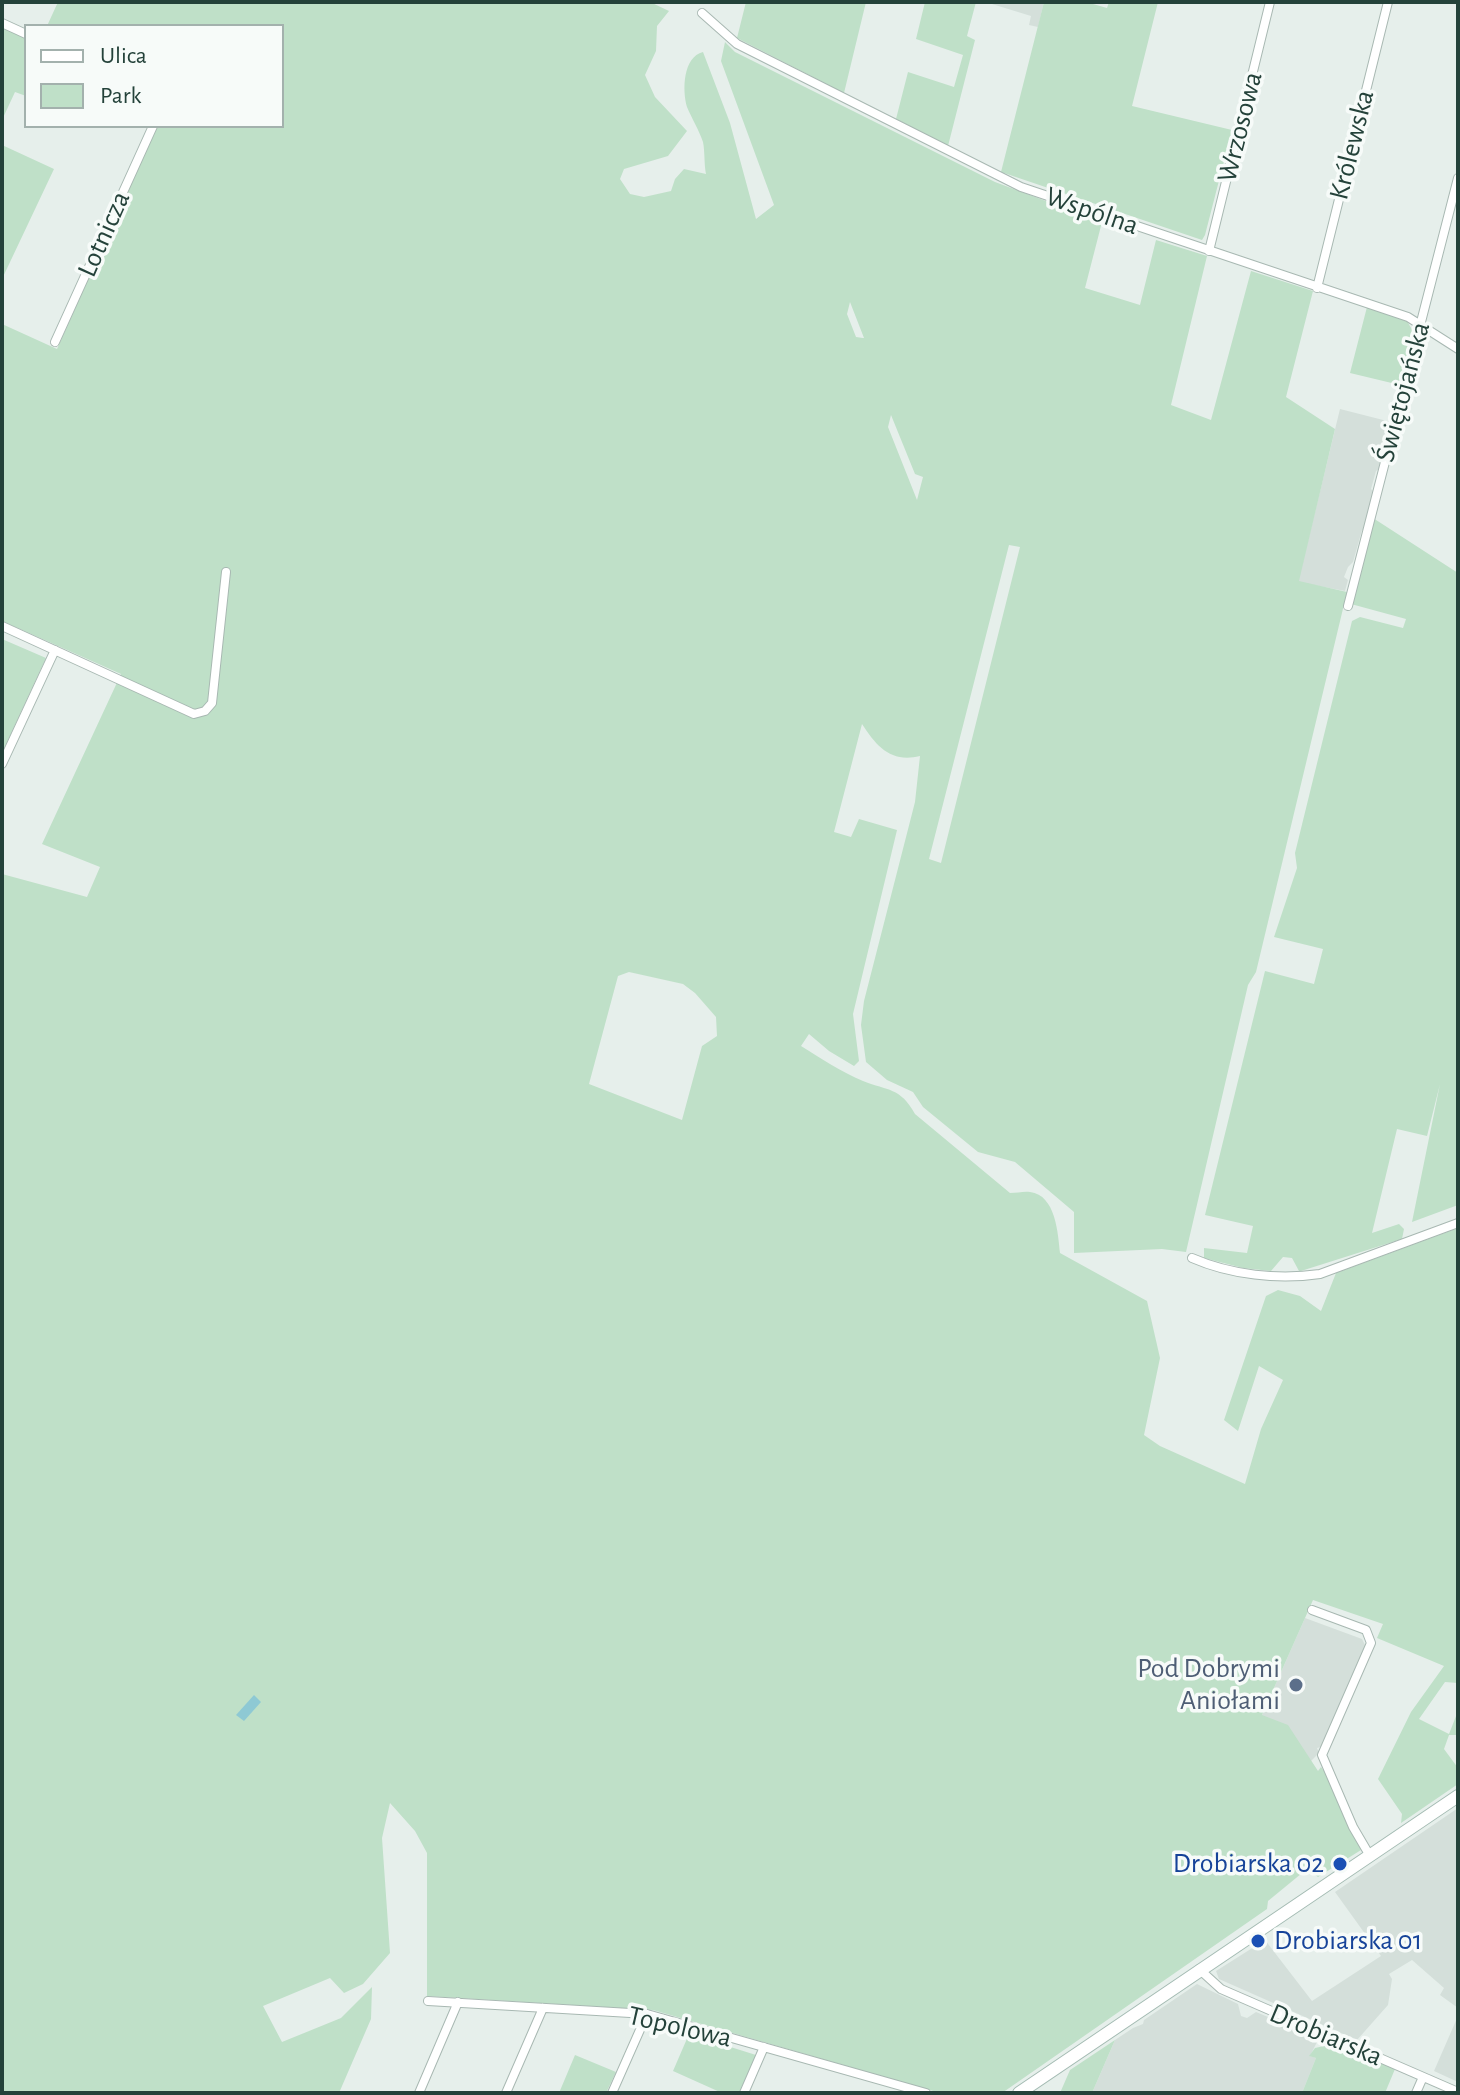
<!DOCTYPE html>
<meta charset="utf-8">
<style>
body{margin:0}
#map{position:relative;width:1460px;height:2095px;overflow:hidden;background:#e6efeb;font-family:"Alegreya Sans",sans-serif}
canvas{display:block}
.frame{position:absolute;inset:0;border:4px solid #24423a;pointer-events:none}
.legend{position:absolute;left:24px;top:24px;width:260px;height:104px;box-sizing:border-box;background:#f7fbf9;border:2px solid #a3b1ad;margin:0;padding:10px 14px;list-style:none;font-size:24px;color:#24423a}
.legend li{display:flex;align-items:center;gap:16px;height:40px}
.legend b{width:40px;border:2px solid #a3b1ad}
</style>
<div id="map">
<canvas width="1460" height="2095"></canvas>
<div class="frame"></div>
<ul class="legend">
<li><b style="height:10px;background:#fff"></b>Ulica</li>
<li><b style="height:22px;background:#bfe0c8"></b>Park</li>
</ul>
</div>
<script>
const ctx = document.querySelector('canvas').getContext('2d');
ctx.lineJoin = 'round';
function fillPath(path, color) { ctx.fillStyle = color; ctx.fill(path, 'evenodd'); }
function strokePath(path, color, width, dash) { ctx.strokeStyle = color; ctx.lineWidth = width; ctx.lineCap = dash ? 'butt' : 'round'; ctx.setLineDash(dash || []); ctx.stroke(path); }
function drawText(font, color, halo, rows, align = 'center') {
  ctx.font = font + ' "Alegreya Sans",sans-serif'; ctx.lineWidth = 7; ctx.setLineDash([]); ctx.textBaseline = 'middle'; ctx.strokeStyle = halo; ctx.fillStyle = color; for (const [text, x, y, turn = 0] of rows) {
    ctx.save(); ctx.translate(x, y); ctx.rotate((+turn || 0) * Math.PI / 180); ctx.textAlign = isNaN(turn) ? turn : align; if (halo) ctx.strokeText(text, 0, 0); ctx.fillText(text, 0, 0); ctx.restore();
  }
}
fillPath(new Path2D(`
 M 992,2 L 1044,2 L 1038,27 L 1029,25 L 1031,16 L 992,4 Z
 M 1340,409 L 1391,422 L 1379,469 L 1376,471 L 1371,489 L 1373,491 L 1364,530 L 1362,530 L 1353,562 L 1348,567 L 1344,577 L 1348,580 L 1345,591 L 1298,582 Z
 M 1305,1618 L 1362,1639 L 1366,1647 L 1321,1747 L 1317,1748 L 1319,1753 L 1311,1761 L 1318,1772 L 1235,1776 Z
 M 1458,1808 L 1458,2008 L 1440,1995 L 1444,1988 L 1412,1960 L 1389,1974 L 1392,1979 L 1388,2005 L 1357,2040 L 1219,1979 L 1216,1971 L 1265,1940 L 1312,2001 L 1381,1956 L 1335,1892 Z
 M 1197,1984 L 1238,2004 L 1241,2016 L 1247,2018 L 1256,2012 L 1319,2038 L 1310,2056 L 1316,2058 L 1302,2093 L 1092,2093 L 1115,2040 L 1133,2028 L 1143,2024 L 1144,2020 Z
 M 1458,2016 L 1458,2082 L 1434,2071 Z`), '#d4dfda');
fillPath(new Path2D(`
 M 58,2 L 650,2 L 669,11 L 657,26 L 656,51 L 645,75 L 655,97 L 687,131 L 668,156 L 624,169 L 620,179 L 630,194 L 644,197 L 671,191 L 675,179 L 684,169 L 706,174 C 704,164 705,152 703,142 C 699,130 692,119 687,107 C 682,90 683,57 703,52 L 730,123 L 756,219 L 774,205 L 721,61 L 725,42 L 735,52 L 995,182 L 1102,222 L 1085,288 L 1140,305 L 1156,240 L 1207,256 L 1171,405 L 1211,420 L 1251,271 L 1313,291 L 1286,397 L 1335,429 L 1299,581 L 1347,592 L 1256,972 L 1248,985 L 1186,1252 L 1162,1249 L 1074,1253 L 1074,1212 L 1015,1162 L 978,1152 L 923,1107 L 913,1092 L 887,1080 L 866,1062 L 861,1025 L 864,1001 L 915,802 L 920,756 C 891,763 877,747 862,724 L 834,832 L 851,837 L 859,819 L 897,830 L 853,1014 L 859,1061 L 854,1066 L 829,1051 L 809,1034 L 801,1046 C 820,1058 842,1072 863,1081 C 888,1091 900,1087 915,1114 L 1010,1193 C 1017,1193 1024,1191 1030,1192 C 1056,1195 1058,1234 1060,1253 L 1147,1301 L 1160,1358 L 1144,1435 L 1160,1446 L 1245,1484 L 1261,1429 L 1283,1380 L 1259,1366 L 1238,1431 L 1224,1420 L 1266,1296 L 1278,1290 L 1300,1296 L 1321,1311 L 1336,1273 L 1458,1228 L 1458,1683 L 1445,1682 L 1419,1719 L 1449,1734 L 1458,1711 L 1458,1735 L 1449,1735 L 1444,1749 L 1458,1768 L 1458,1784 L 1401,1823 L 1402,1814 L 1378,1779 L 1411,1712 L 1444,1666 L 1377,1638 L 1383,1624 L 1313,1600 L 1262,1715 L 1288,1725 L 1318,1771 L 1321,1767 L 1324,1771 L 1361,1850 L 1318,1877 L 1307,1869 L 1268,1901 L 1267,1909 L 1002,2093 L 940,2093 L 653,2010 L 427,1996 L 427,1853 L 415,1831 L 390,1803 L 382,1838 L 390,1953 L 363,1984 L 344,1993 L 330,1978 L 263,2006 L 282,2042 L 341,2018 L 372,1987 L 371,2019 L 339,2093 L 2,2093 L 2,874 L 87,897 L 100,867 L 42,844 L 121,674 L 2,621 L 2,324 L 57,349 L 157,126 L 282,126 L 282,26 L 47,26 ZM 850,302 L 864,338 L 863,338 L 856,337 L 847,314 ZM 891,415 L 915,474 L 923,477 L 917,500 L 888,427 ZM 1009,545 L 1020,547 L 941,863 L 929,859 ZM 629,972 L 683,984 L 695,993 L 716,1017 L 717,1036 L 702,1046 L 682,1120 L 589,1084 L 618,976 Z
 M 746,2 L 866,2 L 844,93 L 737,38 Z
 M 925,2 L 976,2 L 967,36 L 975,40 L 948,146 L 896,119 L 908,72 L 954,87 L 963,55 L 916,39 Z
 M 1044,2 L 1086,2 L 1107,8 L 1109,2 L 1158,2 L 1132,106 L 1232,130 L 1205,235 L 1202,240 L 1001,172 Z
 M 2,27 L 26,38 L 26,96 L 15,92 L 2,120 Z
 M 2,145 L 54,169 L 2,279 Z
 M 1367,307 L 1407,321 L 1414,333 L 1400,385 L 1350,373 Z
 M 1373,518 L 1458,573 L 1458,1205 L 1412,1222 L 1440,1084 L 1427,1136 L 1397,1129 L 1372,1233 L 1399,1224 L 1404,1229 L 1402,1239 L 1301,1271 L 1299,1271 L 1292,1258 L 1283,1257 L 1271,1271 L 1243,1268 L 1204,1258 L 1204,1248 L 1247,1253 L 1253,1226 L 1205,1215 L 1265,971 L 1314,984 L 1323,949 L 1274,937 L 1297,868 L 1295,853 L 1352,621 L 1360,617 L 1403,628 L 1406,619 L 1351,604 Z
 M 2,639 L 46,658 L 2,753 Z
 M 689,2034 L 756,2055 L 739,2093 L 722,2093 L 673,2071 Z
 M 1115,2040 L 1092,2093 L 1060,2093 L 1070,2070 Z
 M 1324,2046 L 1347,2047 L 1395,2069 L 1385,2093 L 1302,2093 L 1316,2058 L 1309,2056 L 1315,2048 Z
 M 575,2055 L 616,2072 L 606,2093 L 559,2093 Z`), '#bfe0c8');
fillPath(new Path2D(`
 M 254,1695 L 261,1702 L 244,1721 L 236,1715 Z`), '#8ec9d4');
const street = new Path2D(`
 M 702,13 L 737,44 L 1021,187 L 1408,317 L 1458,349
 M 2,23 L 26,34
 M 1209,251 L 1270,2
 M 1317,288 L 1388,2
 M 55,342 L 153,126
 M 1348,606 L 1458,178
 M 2,626 L 194,714 L 205,711 L 212,703 L 226,572
 M 2,764 L 55,650
 M 1192,1258 C 1231,1275 1278,1280 1320,1274 L 1458,1223
 M 1312,1610 L 1366,1630 L 1371,1643 L 1322,1755 L 1353,1827 L 1370,1856
 M 1199,1969 L 1221,1989 L 1458,2092
 M 428,2001 L 647,2014 L 926,2093
 M 419,2093 L 458,2002
 M 506,2093 L 543,2008
 M 612,2093 L 647,2014
 M 744,2093 L 764,2047
 M 1416,2093 L 1423,2077`);
const secondary = new Path2D(`
 M 1019,2093 L 1458,1796`);
strokePath(street, '#a8b8b2', 10);
strokePath(secondary, '#a4bbb3', 14);
strokePath(street, '#fff', 8);
strokePath(secondary, '#fff', 12);
for (const [x, y, r, color] of [
 [1296,1685,8,"#5c6f8a"],
 [1340,1864,8,"#1a4fb4"],
 [1258,1941,8,"#1a4fb4"]
]) { const dot = new Path2D(); dot.arc(x, y, r, 0, 2 * Math.PI); ctx.fillStyle = color; ctx.fill(dot); strokePath(dot, '#f7fbf9', 3); }
drawText('28px', '#24423a', '#f7fbf9', [
 ["Wrzosowa",1240,127,-76],
 ["Królewska",1352,145,-76],
 ["Wspólna",1092,211,19],
 ["Lotnicza",104,234,-66],
 ["Świętojańska",1403,392,-75],
 ["Topolowa",680,2027,13],
 ["Drobiarska",1326,2035,23]
]);
drawText('28px', '#4e5e75', '#f7fbf9', [
 ["Pod Dobrymi",1280,1669],
 ["Aniołami",1280,1701]
], 'right');
drawText('28px', '#164399', '#f7fbf9', [
 ["Drobiarska 02",1324,1864],
 ["Drobiarska 01",1274,1941,"left"]
], 'right');
</script>
